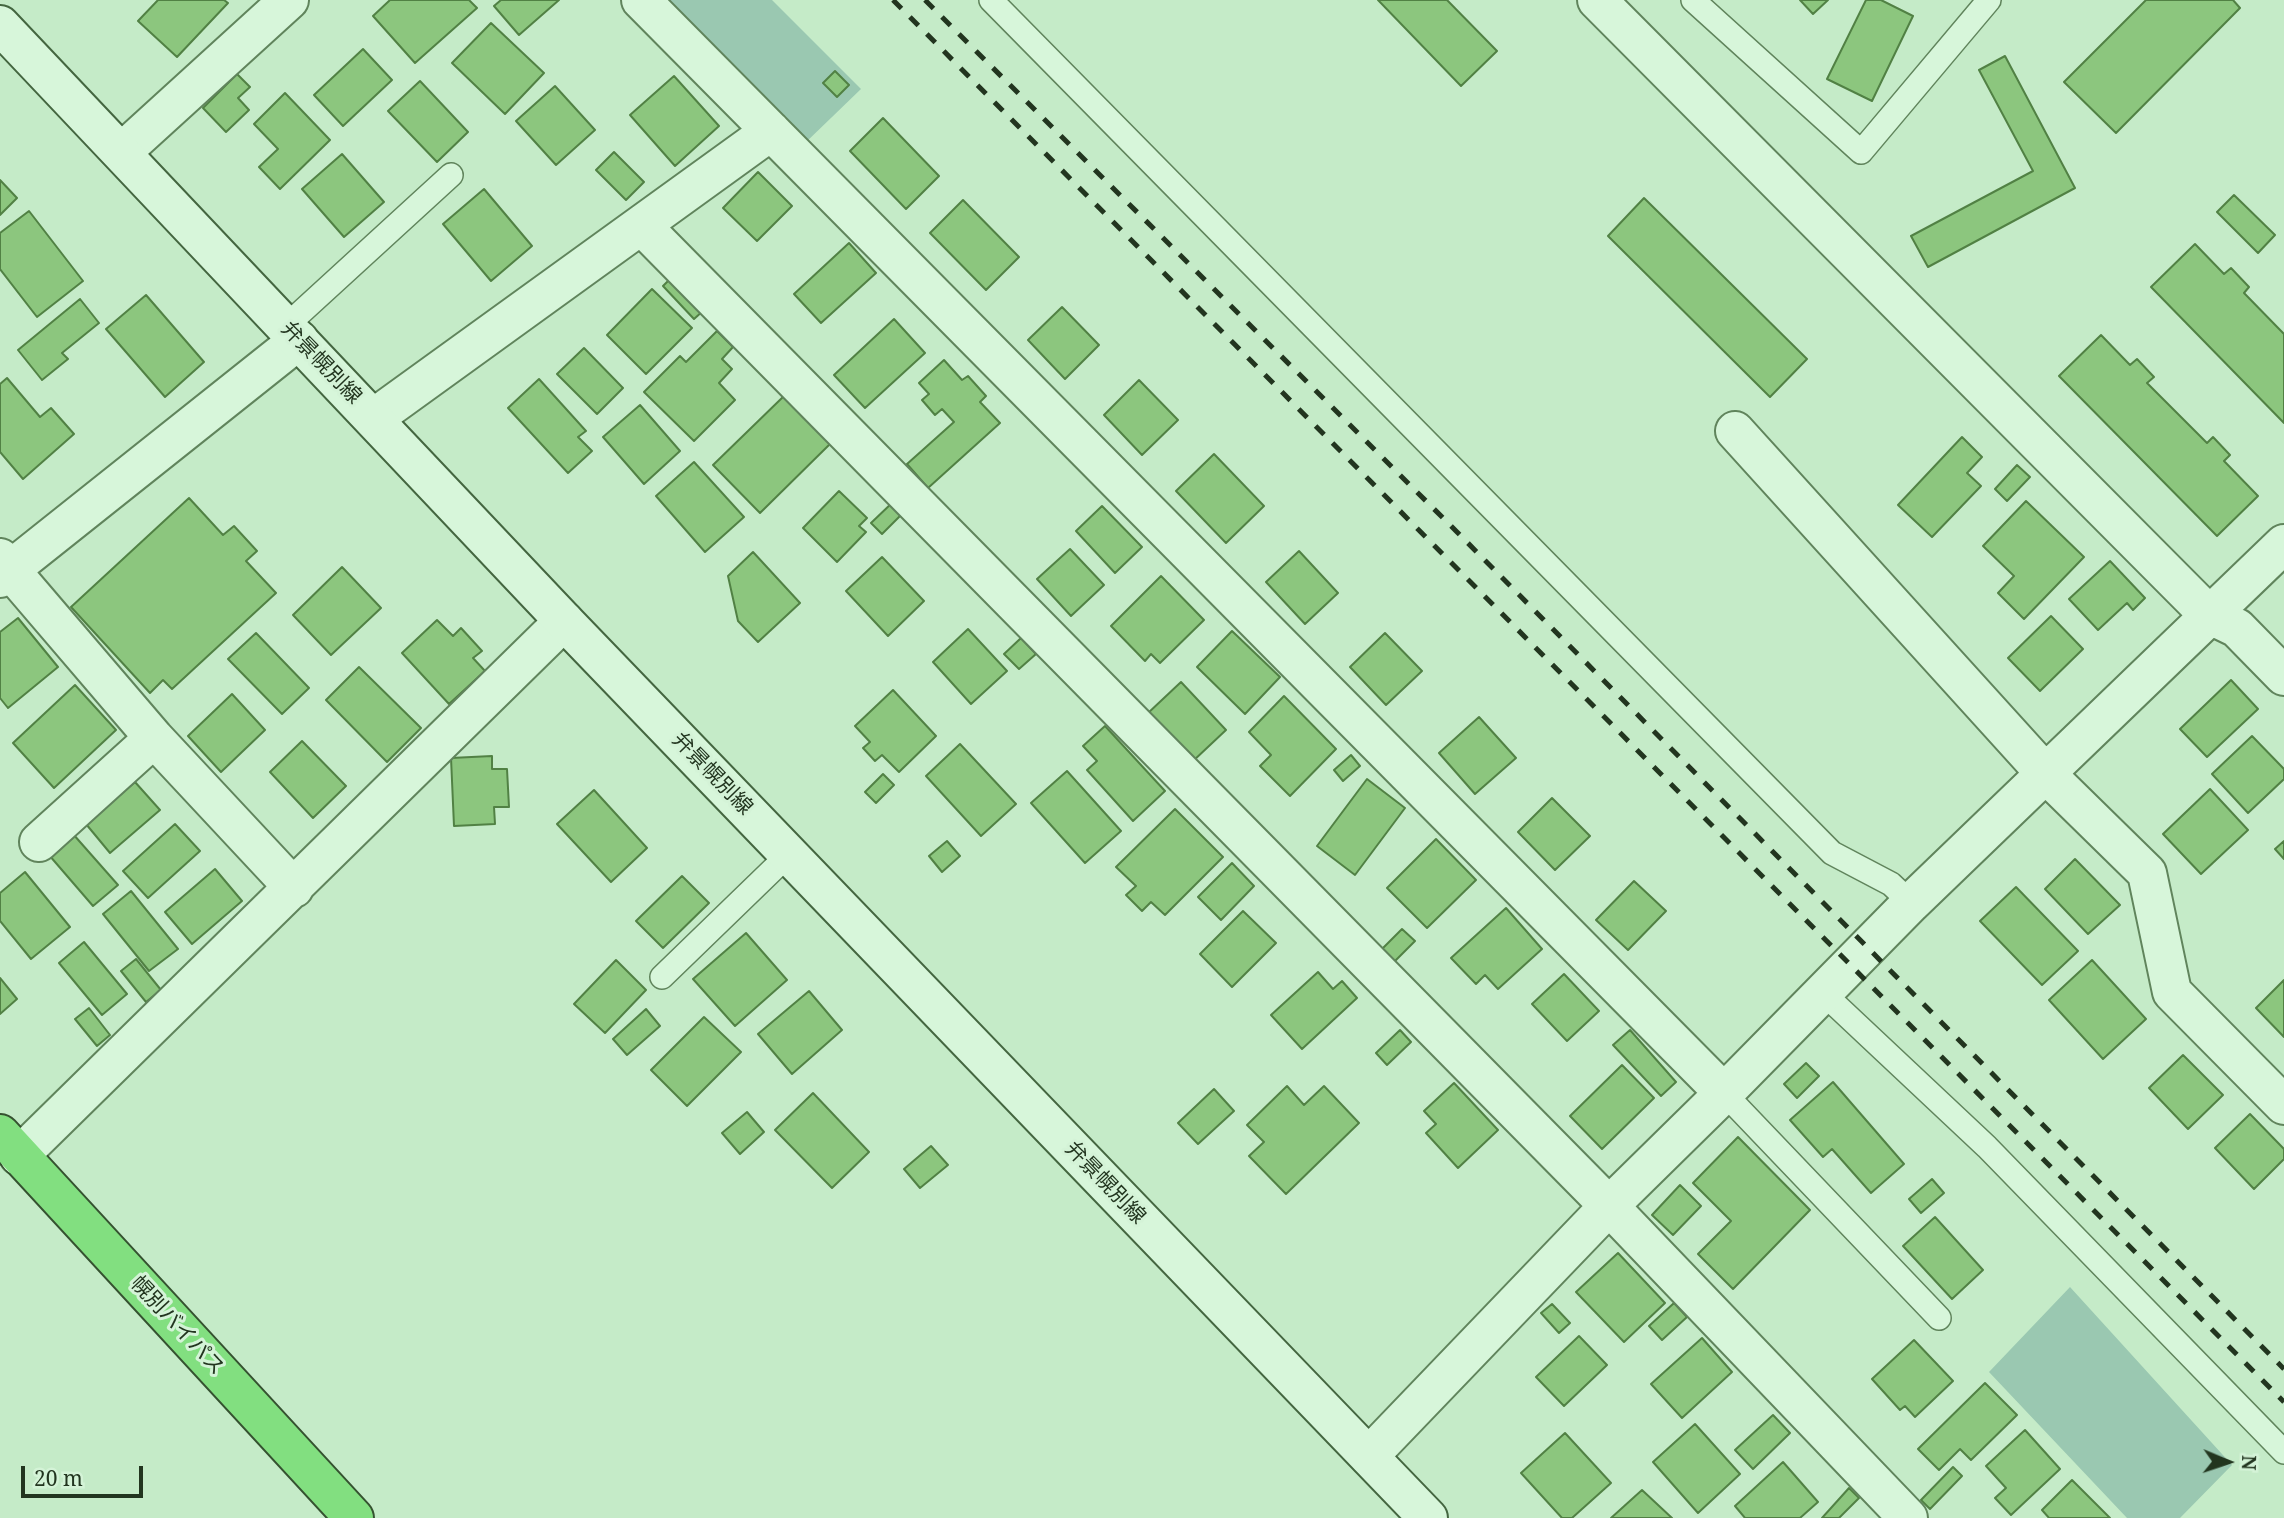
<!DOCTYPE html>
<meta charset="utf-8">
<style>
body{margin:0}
#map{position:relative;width:2284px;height:1518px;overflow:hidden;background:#c5ebc8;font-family:"Noto Serif",serif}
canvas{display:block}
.north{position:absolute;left:2193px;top:1427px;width:70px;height:70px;-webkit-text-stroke:5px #d4f3d7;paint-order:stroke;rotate:92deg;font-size:19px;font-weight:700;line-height:28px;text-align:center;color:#22351f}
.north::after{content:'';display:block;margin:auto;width:24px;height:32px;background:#22351f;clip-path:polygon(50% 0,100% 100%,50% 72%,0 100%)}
.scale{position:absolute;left:21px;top:1466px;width:122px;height:32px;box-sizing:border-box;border:4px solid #22351f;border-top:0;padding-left:9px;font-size:21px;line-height:24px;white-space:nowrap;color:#22351f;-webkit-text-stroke:5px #d4f3d7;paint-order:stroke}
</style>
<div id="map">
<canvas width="2284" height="1518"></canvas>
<div class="north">N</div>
<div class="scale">20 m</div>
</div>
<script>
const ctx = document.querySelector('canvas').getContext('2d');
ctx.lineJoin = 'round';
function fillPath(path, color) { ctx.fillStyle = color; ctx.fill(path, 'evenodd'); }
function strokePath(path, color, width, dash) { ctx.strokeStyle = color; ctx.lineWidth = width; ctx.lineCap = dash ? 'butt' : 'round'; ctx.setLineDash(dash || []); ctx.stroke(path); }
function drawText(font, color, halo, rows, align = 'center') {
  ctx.font = font + ' "Noto Serif","Noto Sans JP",serif'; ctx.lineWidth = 6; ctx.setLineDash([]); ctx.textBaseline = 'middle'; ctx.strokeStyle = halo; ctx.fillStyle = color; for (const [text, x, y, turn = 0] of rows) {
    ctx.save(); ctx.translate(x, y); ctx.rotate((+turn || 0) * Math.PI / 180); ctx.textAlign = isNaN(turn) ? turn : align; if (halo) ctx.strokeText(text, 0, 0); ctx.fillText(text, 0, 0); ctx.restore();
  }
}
fillPath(new Path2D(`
 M 664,0 L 772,0 L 861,89 L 803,145 Z
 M 2070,1287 L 2232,1465 L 2180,1518 L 2127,1518 L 1989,1372 Z`), '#9ac8b1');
const building = new Path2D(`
 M 158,0 L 224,0 L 228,3 L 177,57 L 138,21 Z
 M 390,0 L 469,0 L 477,8 L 415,63 L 373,16 Z
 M 501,0 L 559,0 L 519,35 L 494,6 Z
 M 1378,0 L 1447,0 L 1497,51 L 1461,86 Z
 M 1800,0 L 1828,0 L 1813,14 Z
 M 1866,0 L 1881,0 L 1913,16 L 1872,101 L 1827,79 Z
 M 2146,0 L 2233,0 L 2240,8 L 2116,133 L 2064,82 Z
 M 491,23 L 544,73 L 505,114 L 452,63 Z
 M 363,49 L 392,80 L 343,126 L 314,95 Z
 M 2005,56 L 2075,188 L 1928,267 L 1911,236 L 2033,171 L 1979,70 Z
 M 835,71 L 849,85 L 837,97 L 823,83 Z
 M 237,74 L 250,87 L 238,98 L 249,110 L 226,132 L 203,108 Z
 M 674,76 L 719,126 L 675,166 L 630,115 Z
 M 420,81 L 468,132 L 437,162 L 388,111 Z
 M 555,86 L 595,130 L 556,165 L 516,121 Z
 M 285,93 L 330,140 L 280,189 L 259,167 L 278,149 L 254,124 Z
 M 883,118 L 939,176 L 906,209 L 850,151 Z
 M 614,152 L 644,182 L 626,200 L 596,170 Z
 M 342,154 L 384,202 L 344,237 L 302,189 Z
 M 758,172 L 792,206 L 757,241 L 723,208 Z
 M 0,180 L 17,198 L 0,215 Z
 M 484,189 L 532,246 L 491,281 L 443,224 Z
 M 2234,195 L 2275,235 L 2258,253 L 2217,212 Z
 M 1644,198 L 1807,359 L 1770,397 L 1608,236 Z
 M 963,200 L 1019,257 L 986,290 L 930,233 Z
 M 29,211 L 83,281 L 37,317 L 0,269 L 0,233 Z
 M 849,243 L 876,273 L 821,323 L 794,294 Z
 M 2195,244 L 2224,274 L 2231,268 L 2249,287 L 2244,293 L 2284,334 L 2284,423 L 2151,287 Z
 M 672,277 L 704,310 L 694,319 L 663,286 Z
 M 652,289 L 692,328 L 646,374 L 607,335 Z
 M 146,295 L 204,362 L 165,397 L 106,329 Z
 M 80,299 L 99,323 L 62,353 L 68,359 L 42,380 L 18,350 Z
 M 1062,307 L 1099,345 L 1065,379 L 1028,340 Z
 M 894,319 L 925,353 L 865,408 L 834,375 Z
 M 717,331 L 733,347 L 722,359 L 732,369 L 719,383 L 735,400 L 694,441 L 644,392 L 680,356 L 686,362 Z
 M 2101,335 L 2130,365 L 2137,359 L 2154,377 L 2147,383 L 2207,443 L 2213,437 L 2230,455 L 2224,461 L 2258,496 L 2217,536 L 2059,376 Z
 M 584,348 L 623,388 L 597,414 L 557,374 Z
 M 944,360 L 962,380 L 968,376 L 986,396 L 980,402 L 1000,423 L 928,488 L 907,464 L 954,422 L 942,409 L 935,415 L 922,400 L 929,394 L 919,383 Z
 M 7,378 L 40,417 L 51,408 L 74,434 L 23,479 L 0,452 L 0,384 Z
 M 539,379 L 586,431 L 578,437 L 592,451 L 568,473 L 508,408 Z
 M 1139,380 L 1178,420 L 1142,455 L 1104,415 Z
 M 785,395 L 831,443 L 760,513 L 713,465 Z
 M 640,405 L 680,451 L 644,484 L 603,437 Z
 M 1962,437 L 1982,457 L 1967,473 L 1981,486 L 1932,537 L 1898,505 Z
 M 1214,454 L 1264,506 L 1226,543 L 1176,491 Z
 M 694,462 L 744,517 L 705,552 L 656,496 Z
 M 2017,465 L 2030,477 L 2007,501 L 1995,489 Z
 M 839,491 L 867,518 L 859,526 L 866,532 L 837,562 L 803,528 Z
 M 189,498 L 223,535 L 234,526 L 257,551 L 246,561 L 276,593 L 172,689 L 163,680 L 150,693 L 71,607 Z
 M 894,501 L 904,512 L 882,534 L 871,523 Z
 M 2026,501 L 2084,557 L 2024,619 L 1998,593 L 2014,576 L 1983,546 Z
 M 1102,506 L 1142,547 L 1115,573 L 1076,531 Z
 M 1070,549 L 1104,585 L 1071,616 L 1037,579 Z
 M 1299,551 L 1338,593 L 1305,624 L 1266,582 Z
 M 753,552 L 800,603 L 758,642 L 738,621 L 728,576 Z
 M 882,557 L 924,601 L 888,636 L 846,591 Z
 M 2110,561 L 2145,598 L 2133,610 L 2127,603 L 2098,630 L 2069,599 Z
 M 342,567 L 381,608 L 331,655 L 293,615 Z
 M 1161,576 L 1204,620 L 1160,663 L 1151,654 L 1145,661 L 1111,626 Z
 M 2051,616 L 2083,649 L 2040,691 L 2008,658 Z
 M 18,618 L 58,667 L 8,708 L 0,698 L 0,632 Z
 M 437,620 L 453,636 L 461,628 L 482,651 L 473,658 L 485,671 L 449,704 L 402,653 Z
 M 968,629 L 1007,671 L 971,704 L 933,662 Z
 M 1232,631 L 1280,677 L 1245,714 L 1197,667 Z
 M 256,633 L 309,688 L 282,714 L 228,659 Z
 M 1385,633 L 1422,671 L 1386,705 L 1350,667 Z
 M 1021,638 L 1036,654 L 1019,669 L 1004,654 Z
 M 359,667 L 421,728 L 387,762 L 326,700 Z
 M 2231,680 L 2258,709 L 2207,757 L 2180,729 Z
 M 1181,682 L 1226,730 L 1192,762 L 1147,714 Z
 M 75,685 L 116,730 L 54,788 L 13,743 Z
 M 893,690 L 936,736 L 899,772 L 882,755 L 875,761 L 863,748 L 870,742 L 855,726 Z
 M 232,694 L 265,730 L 221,772 L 188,736 Z
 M 1284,696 L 1336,749 L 1290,796 L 1260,766 L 1271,755 L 1249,732 Z
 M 1479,717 L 1516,758 L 1475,794 L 1439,753 Z
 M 1105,726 L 1165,791 L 1133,821 L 1087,770 L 1097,761 L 1083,746 Z
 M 2252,736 L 2284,769 L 2284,779 L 2248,813 L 2212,774 Z
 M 302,741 L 346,786 L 313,818 L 270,772 Z
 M 960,744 L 1016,804 L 981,836 L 926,776 Z
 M 1351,755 L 1360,766 L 1343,781 L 1334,770 Z
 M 492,756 L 492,769 L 507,769 L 509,807 L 494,807 L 495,824 L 454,826 L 451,758 Z
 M 1067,771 L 1121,831 L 1085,863 L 1031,803 Z
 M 883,774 L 894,785 L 876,803 L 865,792 Z
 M 1367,779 L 1405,808 L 1355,875 L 1317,846 Z
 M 135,782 L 160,810 L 110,853 L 86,824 Z
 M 2210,789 L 2248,830 L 2201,874 L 2163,834 Z
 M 594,790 L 647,848 L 611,882 L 557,824 Z
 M 1552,798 L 1590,836 L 1555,870 L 1518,832 Z
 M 1175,809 L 1223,857 L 1165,915 L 1151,902 L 1142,911 L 1126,895 L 1136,886 L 1116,867 Z
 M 175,824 L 200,851 L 148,898 L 123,871 Z
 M 73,834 L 118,885 L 93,906 L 49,855 Z
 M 1436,839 L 1476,880 L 1427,928 L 1387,888 Z
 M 947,841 L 960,856 L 942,872 L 929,856 Z
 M 2284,841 L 2284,859 L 2275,849 Z
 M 2075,859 L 2120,905 L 2088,934 L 2045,889 Z
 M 1232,863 L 1254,886 L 1221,920 L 1198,897 Z
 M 215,869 L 242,901 L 192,944 L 165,912 Z
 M 25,872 L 70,927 L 31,959 L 0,921 L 0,893 Z
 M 682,876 L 709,903 L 663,948 L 636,921 Z
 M 1634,881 L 1666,911 L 1628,950 L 1596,920 Z
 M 2016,887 L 2078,951 L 2042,985 L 1980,921 Z
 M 131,891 L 178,949 L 149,971 L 103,914 Z
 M 1506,908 L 1542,949 L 1498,989 L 1485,975 L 1476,984 L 1451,958 Z
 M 1243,911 L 1276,943 L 1232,987 L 1200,954 Z
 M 1402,929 L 1415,941 L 1387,969 L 1375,956 Z
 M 746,933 L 787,980 L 735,1026 L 693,979 Z
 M 84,942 L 127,994 L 102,1015 L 59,963 Z
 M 136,959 L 161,990 L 146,1002 L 121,971 Z
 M 616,960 L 646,990 L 605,1033 L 574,1004 Z
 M 2092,960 L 2146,1019 L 2103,1059 L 2049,1000 Z
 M 1318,972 L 1333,989 L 1342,981 L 1357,998 L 1302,1049 L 1271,1015 Z
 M 1564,974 L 1599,1011 L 1567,1041 L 1532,1004 Z
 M 0,978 L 17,999 L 0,1014 Z
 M 2284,980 L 2284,1037 L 2256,1008 Z
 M 809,991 L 842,1030 L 792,1074 L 758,1034 Z
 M 89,1008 L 110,1035 L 97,1046 L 75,1019 Z
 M 646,1009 L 660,1026 L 627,1055 L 613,1039 Z
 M 704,1017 L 741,1052 L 687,1106 L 651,1070 Z
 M 1400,1030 L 1411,1042 L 1387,1065 L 1376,1053 Z
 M 1630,1030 L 1676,1082 L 1661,1096 L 1613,1045 Z
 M 2183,1055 L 2223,1095 L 2188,1129 L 2149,1088 Z
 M 1806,1063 L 1819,1076 L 1797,1098 L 1784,1084 Z
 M 1622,1065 L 1654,1098 L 1602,1149 L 1570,1116 Z
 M 1833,1082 L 1904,1164 L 1871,1193 L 1832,1149 L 1823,1157 L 1790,1120 Z
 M 1454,1083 L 1498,1130 L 1458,1168 L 1426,1133 L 1436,1124 L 1424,1111 Z
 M 1287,1086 L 1304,1105 L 1324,1086 L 1359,1123 L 1286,1194 L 1249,1156 L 1264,1142 L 1247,1125 Z
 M 1214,1089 L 1234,1111 L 1198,1144 L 1178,1123 Z
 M 813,1093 L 869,1152 L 832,1188 L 775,1130 Z
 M 747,1112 L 764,1132 L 740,1154 L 722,1133 Z
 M 2250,1114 L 2284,1149 L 2284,1159 L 2254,1189 L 2215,1148 Z
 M 1738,1137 L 1810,1210 L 1733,1289 L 1698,1254 L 1731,1221 L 1693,1183 Z
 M 931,1146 L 948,1165 L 920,1188 L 904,1169 Z
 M 1932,1179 L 1944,1193 L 1921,1213 L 1909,1199 Z
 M 1680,1185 L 1701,1206 L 1673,1235 L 1652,1215 Z
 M 1935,1217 L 1983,1270 L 1952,1299 L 1903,1246 Z
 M 1618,1253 L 1665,1303 L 1624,1342 L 1576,1292 Z
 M 1674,1303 L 1687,1317 L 1662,1340 L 1649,1326 Z
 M 1552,1304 L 1570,1323 L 1559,1333 L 1541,1313 Z
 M 1579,1336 L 1607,1365 L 1564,1406 L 1536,1377 Z
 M 1702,1338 L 1732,1372 L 1682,1418 L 1651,1384 Z
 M 1914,1340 L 1953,1381 L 1915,1417 L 1905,1406 L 1900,1410 L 1872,1379 Z
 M 1985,1383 L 2017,1415 L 1971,1460 L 1960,1449 L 1939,1470 L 1918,1449 Z
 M 1773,1415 L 1790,1433 L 1753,1469 L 1735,1450 Z
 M 1695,1424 L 1740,1474 L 1698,1513 L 1653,1462 Z
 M 2025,1430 L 2060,1469 L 2011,1515 L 1995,1498 L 2006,1488 L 1986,1466 Z
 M 1565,1433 L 1611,1483 L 1572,1518 L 1562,1518 L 1521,1473 Z
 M 1783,1462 L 1818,1502 L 1800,1518 L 1745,1518 L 1735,1506 Z
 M 1953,1467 L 1962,1476 L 1930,1509 L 1921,1500 Z
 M 2072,1480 L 2110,1518 L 2049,1518 L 2042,1510 Z
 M 1849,1488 L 1859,1498 L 1839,1518 L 1822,1518 Z
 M 1642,1490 L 1672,1518 L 1611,1518 Z`);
fillPath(building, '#8cc67e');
strokePath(building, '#518144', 2);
const service = new Path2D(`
 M 991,0 L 1832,853 L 1891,884 L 1911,903
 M 1693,0 L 1861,152 L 1989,0
 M 286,326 L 451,175
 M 662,977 L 789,854
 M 1822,992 L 1987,1147 L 2284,1452
 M 1724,1093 L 1939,1318`);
const minor = new Path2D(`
 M 641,0 L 1724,1093
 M 1597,0 L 2208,614 L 2237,628 L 2284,676
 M 122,152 L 289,0
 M 641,225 L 1609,1206 L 1908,1518
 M 374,418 L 771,131
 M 1735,431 L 2045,773 L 2147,873 L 2172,992 L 2284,1105
 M 0,558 L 154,738 L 294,888
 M 0,578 L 299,340
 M 39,842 L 154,738
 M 19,1156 L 564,621
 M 1369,1456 L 1609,1206 L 1724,1093 L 1911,903 L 2284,544`);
const secondary = new Path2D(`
 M 0,25 L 564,621 L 1428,1518`);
const trunk = new Path2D(`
 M 0,1134 L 354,1518`);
strokePath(service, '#60845c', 26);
strokePath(minor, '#60845c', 42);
strokePath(secondary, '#446640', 42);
strokePath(trunk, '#355230', 42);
strokePath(service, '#d7f6da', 23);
strokePath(minor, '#d7f6da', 38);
strokePath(secondary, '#d7f6da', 38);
strokePath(trunk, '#82df80', 38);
strokePath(new Path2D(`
 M 893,0 L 2284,1402
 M 925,0 L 1457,532 L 2284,1369`), '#22351f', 5, [12, 12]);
drawText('21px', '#22351f', '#d4f3d7', [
 ["弁景幌別線",321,363,46],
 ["弁景幌別線",712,774,46],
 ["弁景幌別線",1105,1183,46],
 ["幌別バイパス",177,1326,47]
]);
</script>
